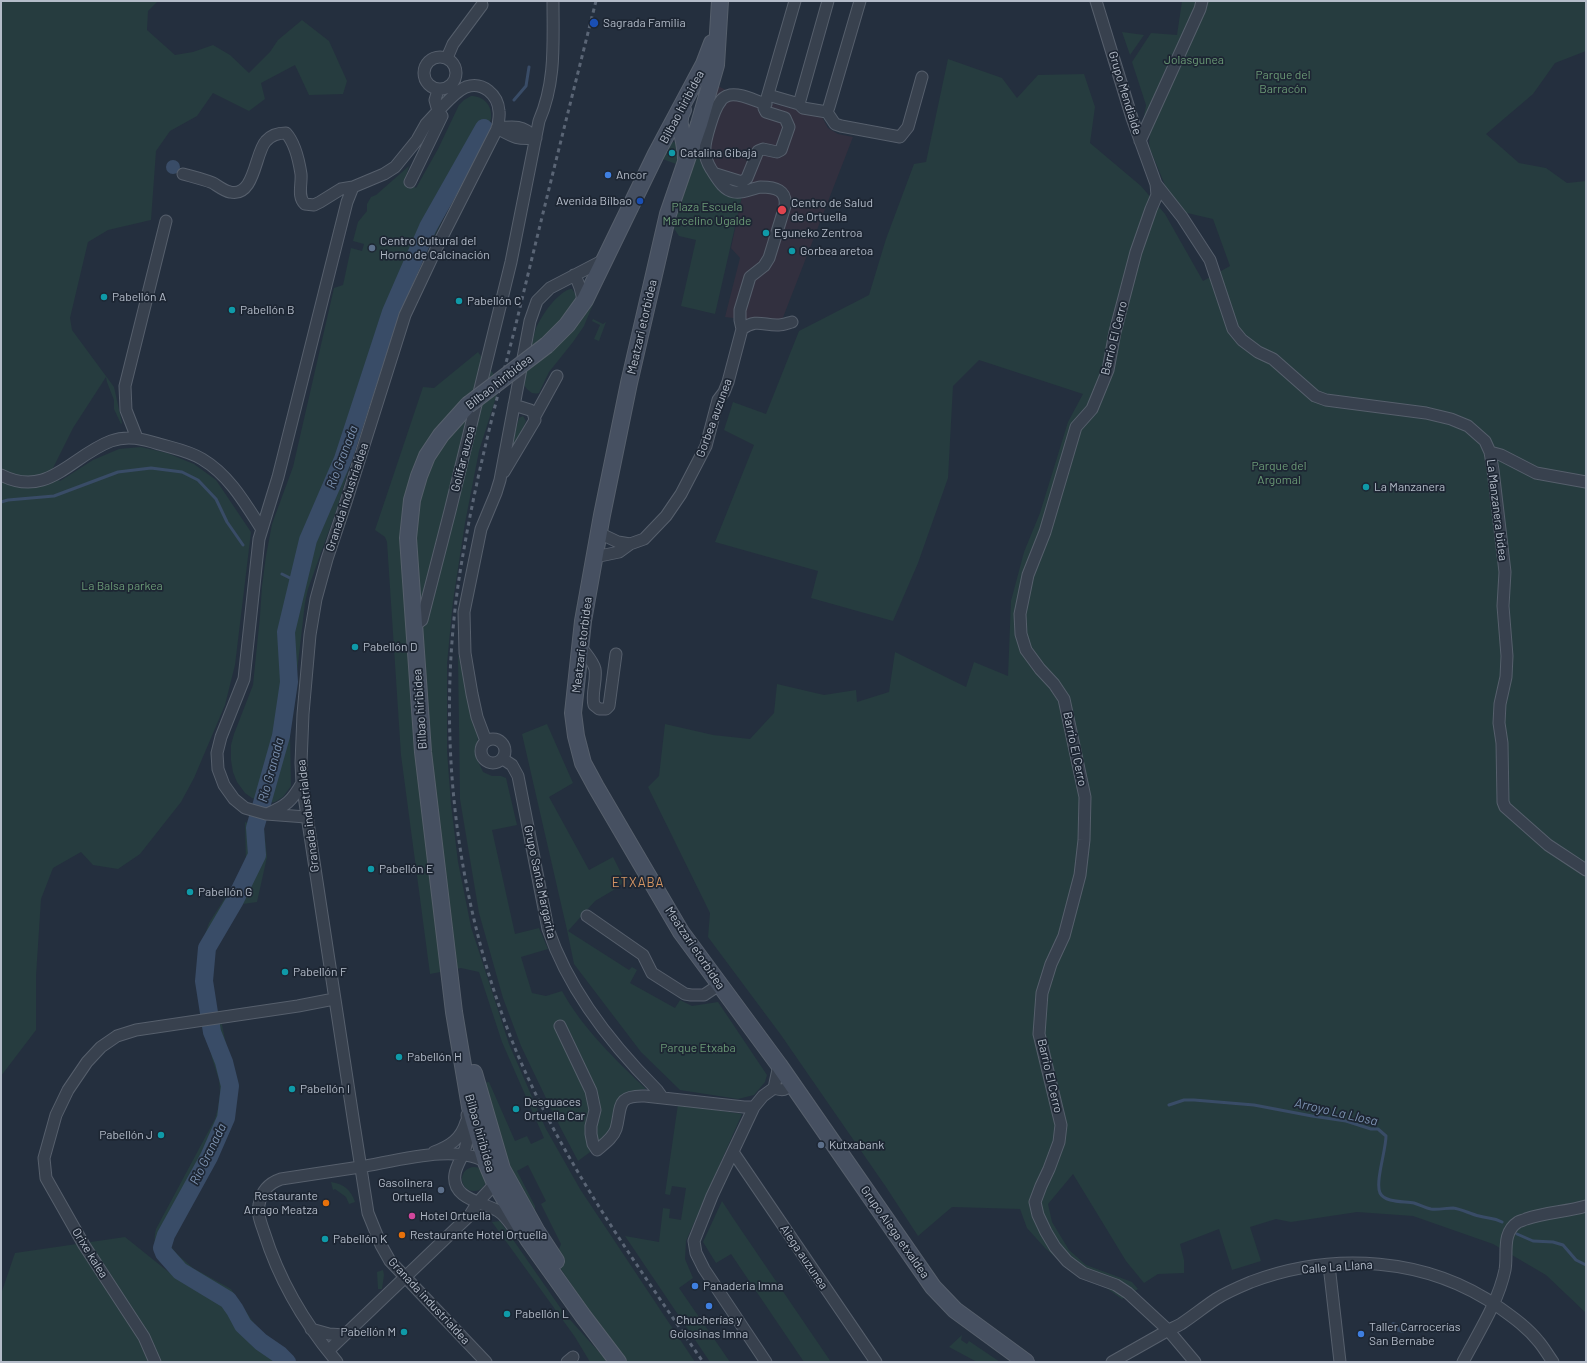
<!DOCTYPE html>
<meta charset="utf-8">
<style>
body{margin:0}
#map{position:relative;width:1587px;height:1363px;overflow:hidden;background:#242f3e;font-family:Barlow,sans-serif}
canvas{display:block}
.frame{position:absolute;inset:0;border:2px solid #b4bcc9;pointer-events:none}
</style>
<div id="map">
<canvas width="1587" height="1363"></canvas>
<div class="frame"></div>
</div>
<script>
const ctx = document.querySelector('canvas').getContext('2d');
ctx.lineJoin = 'round';
function fillPath(path, color) { ctx.fillStyle = color; ctx.fill(path, 'evenodd'); }
function strokePath(path, color, width, dash) { ctx.strokeStyle = color; ctx.lineWidth = width; ctx.lineCap = dash ? 'butt' : 'round'; ctx.setLineDash(dash || []); ctx.stroke(path); }
function drawText(font, color, halo, rows, align = 'center') {
  ctx.font = font + ' Barlow,sans-serif'; ctx.lineWidth = 3.5; ctx.setLineDash([]); ctx.textBaseline = 'middle'; ctx.strokeStyle = halo; ctx.fillStyle = color; for (const [text, x, y, turn = 0] of rows) {
    ctx.save(); ctx.translate(x, y); ctx.rotate((+turn || 0) * Math.PI / 180); ctx.textAlign = isNaN(turn) ? turn : align; if (halo) ctx.strokeText(text, 0, 0); ctx.fillText(text, 0, 0); ctx.restore();
  }
}
fillPath(new Path2D(`
 M 714,84 L 736,95 L 821,115 L 828,128 L 838,134 L 853,137 L 782,320 L 749,320 L 725,317 L 740,258 L 731,248 L 742,196 L 723,190 L 704,169 L 700,161 L 700,150 Z`), '#32303f');
fillPath(new Path2D(`
 M 1,1 L 158,1 L 148,11 L 147,30 L 175,55 L 193,52 L 213,45 L 230,55 L 249,73 L 270,52 L 278,40 L 302,20 L 329,41 L 347,81 L 343,94 L 309,95 L 295,65 L 261,83 L 265,99 L 249,111 L 213,93 L 197,116 L 170,131 L 156,151 L 151,220 L 108,230 L 88,242 L 70,318 L 72,330 L 114,387 L 122,423 L 121,424 L 114,409 L 114,400 L 107,382 L 106,377 L 73,428 L 50,474 L 60,481 L 93,460 L 119,449 L 141,447 L 167,453 L 194,464 L 216,480 L 251,532 L 235,665 L 225,705 L 194,778 L 181,802 L 140,854 L 118,869 L 93,865 L 81,852 L 53,868 L 41,899 L 36,976 L 36,1030 L 1,1076 Z
 M 1182,1 L 1197,1 L 1145,123 L 1143,122 L 1146,105 L 1132,62 L 1151,33 L 1177,35 Z
 M 1206,1 L 1586,1 L 1586,51 L 1555,63 L 1533,94 L 1486,134 L 1519,163 L 1546,168 L 1567,183 L 1586,181 L 1586,1313 L 1546,1275 L 1493,1244 L 1413,1216 L 1357,1212 L 1291,1222 L 1276,1219 L 1250,1227 L 1261,1261 L 1232,1270 L 1219,1229 L 1180,1244 L 1184,1260 L 1184,1273 L 1158,1274 L 1144,1283 L 1126,1261 L 1073,1174 L 1048,1204 L 1052,1222 L 1069,1250 L 1086,1265 L 1132,1282 L 1138,1289 L 1122,1299 L 1102,1285 L 1089,1281 L 1070,1270 L 1045,1248 L 1027,1228 L 1020,1209 L 952,1207 L 918,1236 L 886,1187 L 781,1035 L 708,937 L 710,913 L 648,787 L 659,776 L 665,724 L 713,735 L 750,739 L 774,713 L 777,684 L 824,695 L 856,690 L 857,702 L 889,692 L 895,652 L 966,687 L 974,662 L 1008,676 L 1011,601 L 1024,552 L 1040,513 L 1068,422 L 1083,394 L 979,360 L 953,386 L 948,478 L 918,563 L 893,621 L 811,598 L 818,571 L 715,542 L 754,445 L 724,430 L 733,402 L 766,414 L 799,331 L 869,295 L 886,239 L 914,164 L 926,162 L 948,59 L 1002,78 L 1017,98 L 1038,75 L 1084,74 L 1095,107 L 1090,143 L 1141,186 L 1165,214 L 1203,281 L 1230,266 L 1213,219 L 1183,212 L 1167,190 L 1150,149 L 1149,142 L 1150,134 Z
 M 1122,32 L 1144,35 L 1130,55 Z
 M 471,96 C 484,96 493,106 491,119 L 397,314 L 375,382 L 337,508 L 308,589 L 305,603 L 290,732 L 291,786 L 283,797 L 275,802 L 268,803 L 252,798 L 245,793 L 237,782 L 233,772 L 231,760 L 231,745 L 234,734 L 253,685 L 260,616 L 262,586 L 266,556 L 272,524 L 293,467 L 334,288 L 343,285 L 351,248 L 362,251 L 364,244 L 353,241 L 358,222 L 367,211 L 367,204 L 371,197 L 376,195 L 409,166 L 405,180 L 416,188 L 438,149 L 459,105 L 464,100 Z
 M 703,135 L 700,150 L 700,161 L 704,169 L 723,190 L 742,196 L 715,314 L 681,306 L 696,240 L 679,236 L 673,227 Z
 M 674,142 L 678,144 L 679,152 L 676,164 L 660,158 L 670,143 Z
 M 601,285 L 584,326 L 573,342 L 549,372 L 539,393 C 532,395 528,391 524,385 L 525,370 Z
 M 570,289 L 572,289 L 576,295 C 574,316 547,335 531,347 C 533,340 534,334 536,328 C 542,315 556,294 570,289 Z
 M 593,319 L 603,324 L 606,322 L 599,341 L 594,339 L 600,325 L 592,321 Z
 M 478,352 L 504,389 L 498,391 L 479,451 L 465,523 L 453,601 L 447,664 L 447,751 L 451,804 L 458,862 L 471,927 L 509,1044 L 546,1129 L 580,1189 L 695,1362 L 623,1362 L 555,1260 L 561,1244 L 541,1204 L 546,1201 L 528,1165 L 517,1171 L 535,1206 L 535,1215 L 514,1181 L 505,1155 L 483,1083 L 489,1082 L 515,1141 L 527,1136 L 531,1144 L 544,1138 L 502,1042 L 479,972 L 461,968 L 430,974 L 401,755 L 387,542 L 385,537 L 375,530 L 423,387 L 434,388 Z
 M 523,416 L 526,421 L 511,454 L 510,451 L 519,418 Z
 M 458,655 L 478,729 L 477,759 L 483,772 L 492,776 L 501,776 L 506,778 L 517,825 L 492,830 L 515,934 L 539,928 L 548,949 L 521,957 L 532,993 L 546,996 L 562,991 C 583,1029 615,1059 646,1089 C 626,1092 617,1095 613,1115 C 612,1120 612,1126 610,1131 C 605,1143 588,1153 578,1161 L 556,1119 L 521,1046 L 503,998 L 479,913 L 460,799 Z
 M 547,724 L 573,783 L 549,797 L 589,870 L 613,857 L 625,881 L 617,888 L 595,901 L 568,931 L 629,970 L 632,967 L 637,970 L 630,983 L 675,1008 L 680,1000 L 692,1006 L 718,1002 L 767,1075 L 765,1082 L 754,1095 L 738,1099 L 680,1090 L 641,1052 L 574,964 L 567,930 L 522,734 Z
 M 245,822 L 264,830 L 267,857 L 257,902 L 243,904 L 212,953 L 209,989 L 222,1025 L 229,1058 L 237,1082 L 234,1116 L 222,1145 L 173,1231 L 170,1241 L 172,1248 L 178,1255 L 193,1268 L 231,1289 L 255,1325 L 294,1362 L 1,1362 L 1,1294 L 15,1253 L 125,1237 L 171,1274 C 160,1258 151,1248 156,1229 L 215,1119 L 218,1108 L 220,1092 L 219,1080 L 212,1058 L 198,993 L 200,949 L 209,923 L 246,865 Z
 M 678,1104 L 742,1114 L 686,1241 L 685,1259 L 693,1278 L 679,1288 L 730,1362 L 710,1362 L 625,1236 L 659,1242 L 663,1208 L 670,1209 L 669,1218 L 681,1220 L 686,1188 L 672,1186 L 670,1195 L 665,1194 Z
 M462 1179a12 12 0 1 1 24 0a12 12 0 1 1-24 0Z
 M 331,1182 C 344,1184 351,1190 355,1202 L 349,1204 L 346,1197 L 335,1189 L 333,1190 Z
 M 722,1201 L 733,1218 L 831,1362 L 804,1362 L 731,1254 L 716,1263 L 703,1242 Z
 M 500,1221 L 564,1313 L 608,1362 L 590,1362 L 575,1337 L 492,1222 Z
 M 383,1270 L 384,1275 L 382,1289 L 378,1289 L 377,1272 Z
 M 962,1335 L 961,1340 L 967,1344 L 969,1341 L 1000,1362 L 977,1362 L 949,1347 Z`), '#263c3f');
fillPath(new Path2D(`
 M166 167a7 7 0 1 1 14 0a7 7 0 1 1-14 0Z
 M 1393,1322 L 1405,1326 L 1404,1333 L 1390,1330 L 1388,1325 Z`), '#394c67');
strokePath(new Path2D(`
 M 514,100 L 526,86 L 529,67
 M 1,502 L 8,500 L 54,496 L 118,472 L 151,468 L 182,472 L 198,480 L 216,499 L 227,522 L 243,545
 M 282,574 L 298,582
 M 1169,1105 L 1184,1100 L 1194,1100 L 1254,1105 L 1312,1116 L 1346,1121 L 1371,1129 L 1378,1129 L 1386,1136 C 1386,1150 1375,1182 1380,1193 C 1385,1203 1405,1201 1414,1203 C 1420,1205 1425,1208 1431,1209 C 1438,1210 1446,1208 1453,1208 C 1462,1209 1470,1214 1479,1216 C 1489,1219 1493,1217 1502,1222
 M 1517,1234 L 1533,1241 L 1553,1242 L 1563,1245 L 1576,1260 L 1586,1265`), '#394c67', 3);
strokePath(new Path2D(`
 M 287,1362 L 280,1355 L 261,1342 L 243,1325 L 235,1310 L 228,1300 L 180,1271 L 164,1253 L 162,1248 L 166,1235 L 209,1157 L 226,1118 L 230,1086 L 224,1062 L 212,1032 L 204,981 L 207,948 L 234,902 L 257,855 L 255,828 L 281,736 L 289,682 L 286,632 L 308,540 L 343,459 L 391,312 L 428,227 L 484,128`), '#394c67', 18);
const street = new Path2D(`
 M 1096,1 L 1132,118 L 1156,184 L 1182,217 L 1210,260 L 1233,329 L 1242,340 L 1258,352 L 1273,359 L 1315,396 L 1326,400 L 1426,413 L 1451,419 L 1468,426 L 1485,441 L 1490,452 L 1493,470 L 1505,572 L 1503,606 L 1507,656 L 1506,677 L 1500,704 L 1499,723 L 1502,743 L 1503,802 L 1505,807 L 1548,845 L 1586,870
 M424 73a16 16 0 1 1 32 0a16 16 0 1 1-32 0Z
 M 447,58 L 453,44 L 482,5
 M 768,95 L 799,104 L 803,108 L 827,112 L 829,107 L 860,1
 M 799,104 L 828,1
 M 827,112 L 835,124 L 841,126 L 900,137 L 908,127 L 922,77
 M 497,128 C 514,126 523,125 536,138
 M 497,128 C 513,137 517,140 536,138
 M 1140,141 L 1200,9 L 1202,1
 M 183,174 C 194,177 203,179 213,183 C 218,186 224,191 230,192 C 255,198 255,152 266,141 C 271,135 278,133 286,133 C 295,143 299,161 301,174 C 302,184 297,197 305,204 L 314,205 L 320,202 L 341,189 L 353,187 L 384,174 L 395,167 L 417,140 L 426,124 L 438,111 L 435,100 L 438,90
 M 716,174 L 742,182 L 747,178 L 758,151 L 763,149 L 777,152 L 781,150 L 789,127 L 785,118 L 766,112 L 764,108 L 795,1
 M 410,182 L 442,116 L 438,111 C 446,103 456,91 466,87 C 483,81 498,95 499,111 C 500,116 498,122 498,127 L 438,245 L 405,315 L 346,502 L 327,559 L 316,599 L 310,635 L 303,714 L 301,763 L 302,783 L 354,1124 L 368,1213 L 381,1245 L 390,1261 L 486,1362
 M 1156,184 L 1157,195 L 1151,209 L 1136,252 L 1115,332 L 1108,370 L 1092,409 L 1076,427 L 1045,532 L 1028,575 L 1020,614 L 1021,634 L 1026,650 L 1040,669 L 1054,684 L 1064,699 L 1085,797 L 1084,840 L 1080,875 L 1064,936 L 1051,964 L 1042,993 L 1039,1034 L 1061,1125 L 1059,1142 L 1049,1169 L 1041,1186 L 1035,1202 L 1038,1215 L 1046,1232 L 1055,1247 L 1067,1261 L 1083,1273 L 1116,1285 L 1128,1293 L 1168,1330 L 1195,1362
 M 574,275 C 580,284 582,292 583,303
 M 742,329 C 757,318 764,326 779,325 C 783,325 788,323 792,322
 M 535,416 L 557,376
 M 137,438 L 126,410 L 125,386 L 166,221
 M 1490,452 L 1501,455 L 1536,473 L 1586,482
 M 504,472 L 535,420 L 533,412 L 530,410 L 514,405
 M 1,475 C 48,499 71,456 111,441 C 128,435 143,439 159,444 C 173,448 189,451 202,459 C 229,475 245,503 261,528
 M 599,533 L 618,542 L 630,544
 M 595,557 L 619,552 L 630,544 L 644,539 L 666,516 L 681,494 L 706,446 L 718,400 L 724,392 L 728,382 L 742,329 L 740,320 L 740,310 L 750,277 L 764,266 L 769,258 L 785,206 C 787,190 775,187 761,187 C 752,188 744,194 734,192 C 723,190 717,178 711,169 C 708,164 705,157 705,151 C 704,142 714,109 720,102 C 722,98 726,96 730,95 C 741,93 755,101 766,104
 M 415,625 L 422,620 L 450,511 L 511,262 L 539,121 C 556,82 553,43 553,1
 M 581,647 C 586,654 593,661 595,669 C 597,681 591,694 594,705 L 599,709 L 606,709 L 609,706 L 616,654
 M481 751a12 12 0 1 1 24 0a12 12 0 1 1-24 0Z
 M 486,741 L 477,717 L 472,694 L 465,653 L 464,612 L 481,529 L 496,493 L 500,480 L 530,321 L 537,301 L 550,288 L 600,262 L 605,258
 M 503,759 L 512,765 L 518,776 L 548,929 C 569,991 611,1044 657,1090 L 662,1097
 M 267,814 C 286,806 292,801 302,783
 M 306,817 L 266,814 L 245,808 L 234,799 L 224,785 L 218,769 L 217,753 L 221,737 L 244,679 L 259,539 L 278,477 L 347,202 L 353,187
 M 587,916 L 643,955 L 652,973 L 685,994 L 691,995 L 704,995 L 719,985
 M 560,1026 L 591,1091 L 595,1110 L 591,1126 L 591,1134 L 593,1144 L 597,1150 C 604,1144 613,1138 616,1129 C 622,1108 615,1095 645,1096 L 744,1107 L 754,1107
 M 779,1065 L 774,1088 C 782,1091 787,1091 791,1082
 M 467,1115 C 469,1129 469,1141 463,1154 C 460,1161 456,1167 455,1174 C 451,1199 483,1202 498,1211 C 506,1216 511,1225 517,1233
 M 434,1152 C 450,1146 461,1139 466,1122
 M 733,1152 L 876,1362
 M 1329,1265 L 1340,1362
 M 311,1329 L 329,1334 L 345,1335
 M 328,1351 L 470,1215 L 478,1202 L 493,1186 L 495,1177
 M 155,1362 L 144,1337 L 84,1245 L 46,1178 L 44,1158 L 56,1115 L 68,1090 L 87,1062 L 101,1047 L 117,1036 L 136,1030 L 298,1006 L 334,999
 M 337,1362 C 305,1324 279,1280 264,1232 C 261,1223 257,1214 259,1205 C 261,1192 269,1183 281,1179 C 308,1175 334,1171 360,1167 C 396,1161 459,1142 489,1164
 M 567,1362 L 573,1357
 M 766,1362 L 704,1269 L 696,1253 L 694,1241 L 712,1196 L 754,1107 L 763,1096 L 774,1088
 M 1112,1362 C 1130,1352 1147,1342 1165,1332 C 1170,1329 1176,1327 1181,1324 C 1193,1316 1204,1307 1216,1299 C 1227,1292 1239,1287 1251,1282 C 1333,1251 1428,1257 1500,1308 C 1514,1318 1528,1328 1539,1342 C 1544,1348 1548,1355 1553,1362
 M 1463,1362 C 1478,1333 1498,1303 1505,1270 C 1508,1254 1501,1233 1518,1222 C 1520,1221 1524,1220 1526,1219 C 1546,1212 1566,1212 1586,1206`);
const secondary = new Path2D(`
 M 720,1 L 716,65 L 699,124 L 668,214 L 629,383 L 602,515 L 583,621 L 573,713 L 576,736 L 583,763 L 596,787 L 681,932 L 779,1065 L 933,1287 L 955,1310 L 1026,1362
 M 683,110 C 676,122 682,130 684,142 C 685,148 686,153 686,159
 M 547,345 L 567,325 L 585,300 L 656,154 L 704,64 L 712,43
 M 468,405 L 441,435 L 427,456 L 419,476 L 412,500 L 408,538 L 423,752 L 454,1012 L 470,1107 L 486,1162 L 494,1181 L 528,1239 L 583,1316 L 618,1362
 M 474,1073 L 502,1169 L 537,1232 L 556,1261`);
strokePath(street, '#565f6c', 13);
strokePath(secondary, '#565f6c', 18);
strokePath(street, '#38414e', 11);
strokePath(secondary, '#465061', 16);
strokePath(new Path2D(`
 M 596,1 C 569,108 542,216 516,324 C 497,398 477,473 464,549 C 433,716 452,896 517,1053 C 564,1164 635,1262 703,1362`), '#5a6575', 3, [4, 4]);
const secondaryBridge = new Path2D(`
 M 468,405 L 547,345`);
strokePath(secondaryBridge, '#565f6c', 18, []);
strokePath(secondaryBridge, '#465061', 16);
for (const [x, y, r, color] of [
 [594,23,5,"#1a4fb4"],
 [672,153,4,"#0f9aa8"],
 [608,175,4,"#3f7fe0"],
 [640,201,4,"#1a4fb4"],
 [782,210,5,"#e0444e"],
 [766,233,4,"#0f9aa8"],
 [372,248,4,"#5c6f8a"],
 [792,251,4,"#0f9aa8"],
 [104,297,4,"#0f9aa8"],
 [459,301,4,"#0f9aa8"],
 [232,310,4,"#0f9aa8"],
 [1366,487,4,"#0f9aa8"],
 [355,647,4,"#0f9aa8"],
 [371,869,4,"#0f9aa8"],
 [190,892,4,"#0f9aa8"],
 [285,972,4,"#0f9aa8"],
 [399,1057,4,"#0f9aa8"],
 [292,1089,4,"#0f9aa8"],
 [516,1109,4,"#0f9aa8"],
 [161,1135,4,"#0f9aa8"],
 [821,1145,4,"#5c6f8a"],
 [441,1190,4,"#5c6f8a"],
 [326,1203,4,"#e8710a"],
 [412,1216,4,"#d1479c"],
 [402,1235,4,"#e8710a"],
 [325,1239,4,"#0f9aa8"],
 [695,1286,4,"#3f7fe0"],
 [709,1306,4,"#3f7fe0"],
 [507,1314,4,"#0f9aa8"],
 [404,1332,4,"#0f9aa8"],
 [1361,1334,4,"#3f7fe0"]
]) { const dot = new Path2D(); dot.arc(x, y, r, 0, 2 * Math.PI); ctx.fillStyle = color; ctx.fill(dot); strokePath(dot, '#1d2633', 1.5); }
drawText('12px', '#b4bcc9', '#1d2633', [
 ["Sagrada Familia",603,23],
 ["Catalina Gibaja",680,153],
 ["Ancor",616,175],
 ["Avenida Bilbao",632,201,"right"],
 ["Centro de Salud",791,203],
 ["de Ortuella",791,217],
 ["Eguneko Zentroa",774,233],
 ["Centro Cultural del",380,241],
 ["Horno de Calcinación",380,255],
 ["Gorbea aretoa",800,251],
 ["Pabellón A",112,297],
 ["Pabellón C",467,301],
 ["Pabellón B",240,310],
 ["La Manzanera",1374,487],
 ["Pabellón D",363,647],
 ["Pabellón E",379,869],
 ["Pabellón G",198,892],
 ["Pabellón F",293,972],
 ["Pabellón H",407,1057],
 ["Pabellón I",300,1089],
 ["Desguaces",524,1102],
 ["Ortuella Car",524,1116],
 ["Pabellón J",153,1135,"right"],
 ["Kutxabank",829,1145],
 ["Gasolinera",433,1183,"right"],
 ["Ortuella",433,1197,"right"],
 ["Restaurante",318,1196,"right"],
 ["Arrago Meatza",318,1210,"right"],
 ["Hotel Ortuella",420,1216],
 ["Restaurante Hotel Ortuella",410,1235],
 ["Pabellón K",333,1239],
 ["Panaderia Imna",703,1286],
 ["Pabellón L",515,1314],
 ["Chucherías y",709,1320,"center"],
 ["Golosinas Imna",709,1334,"center"],
 ["Taller Carrocerías",1369,1327],
 ["San Bernabe",1369,1341],
 ["Pabellón M",396,1332,"right"]
], 'left');
drawText('12px', '#6b9a76', '#1d2633', [
 ["Jolasgunea",1194,60],
 ["Parque del",1283,75],
 ["Barracón",1283,89],
 ["Plaza Escuela",707,207],
 ["Marcelino Ugalde",707,221],
 ["Parque del",1279,466],
 ["Argomal",1279,480],
 ["La Balsa parkea",122,586],
 ["Parque Etxaba",698,1048]
]);
drawText('12px', '#b4bcc9', '#1d2633', [
 ["Grupo Mendialde",1125,93,73],
 ["Bilbao hiribidea",682,107,-62],
 ["Meatzari etorbidea",642,327,-77],
 ["Barrio El Cerro",1114,338,-76],
 ["Bilbao hiribidea",499,382,-38],
 ["Gorbea auzunea",714,418,-70],
 ["Golifar auzoa",463,459,-76],
 ["Granada industrialdea",347,497,-72],
 ["La Manzanera bidea",1497,510,83],
 ["Meatzari etorbidea",582,645,-83],
 ["Bilbao hiribidea",420,709,-94],
 ["Barrio El Cerro",1075,749,78],
 ["Granada industrialdea",308,816,-97],
 ["Grupo Santa Margarita",540,882,78],
 ["Meatzari etorbidea",695,948,56],
 ["Barrio El Cerro",1050,1076,77],
 ["Bilbao hiribidea",480,1133,74],
 ["Grupo Aiega etxaldea",895,1232,55],
 ["Orixe kalea",90,1253,58],
 ["Aiega auzunea",804,1257,56],
 ["Calle La Llana",1337,1267,-4],
 ["Granada industrialdea",429,1301,47]
]);
drawText('italic 13px', '#7c92b1', '#1d2633', [
 ["Río Granada",342,457,-69],
 ["Río Granada",271,770,-75],
 ["Arroyo La Llosa",1336,1112,13],
 ["Río Granada",208,1154,-64]
]);
ctx.letterSpacing = '1px';
drawText('13px', '#d59563', '#1d2633', [
 ["ETXABA",638,883]
]);
ctx.letterSpacing = '0px';
</script>
